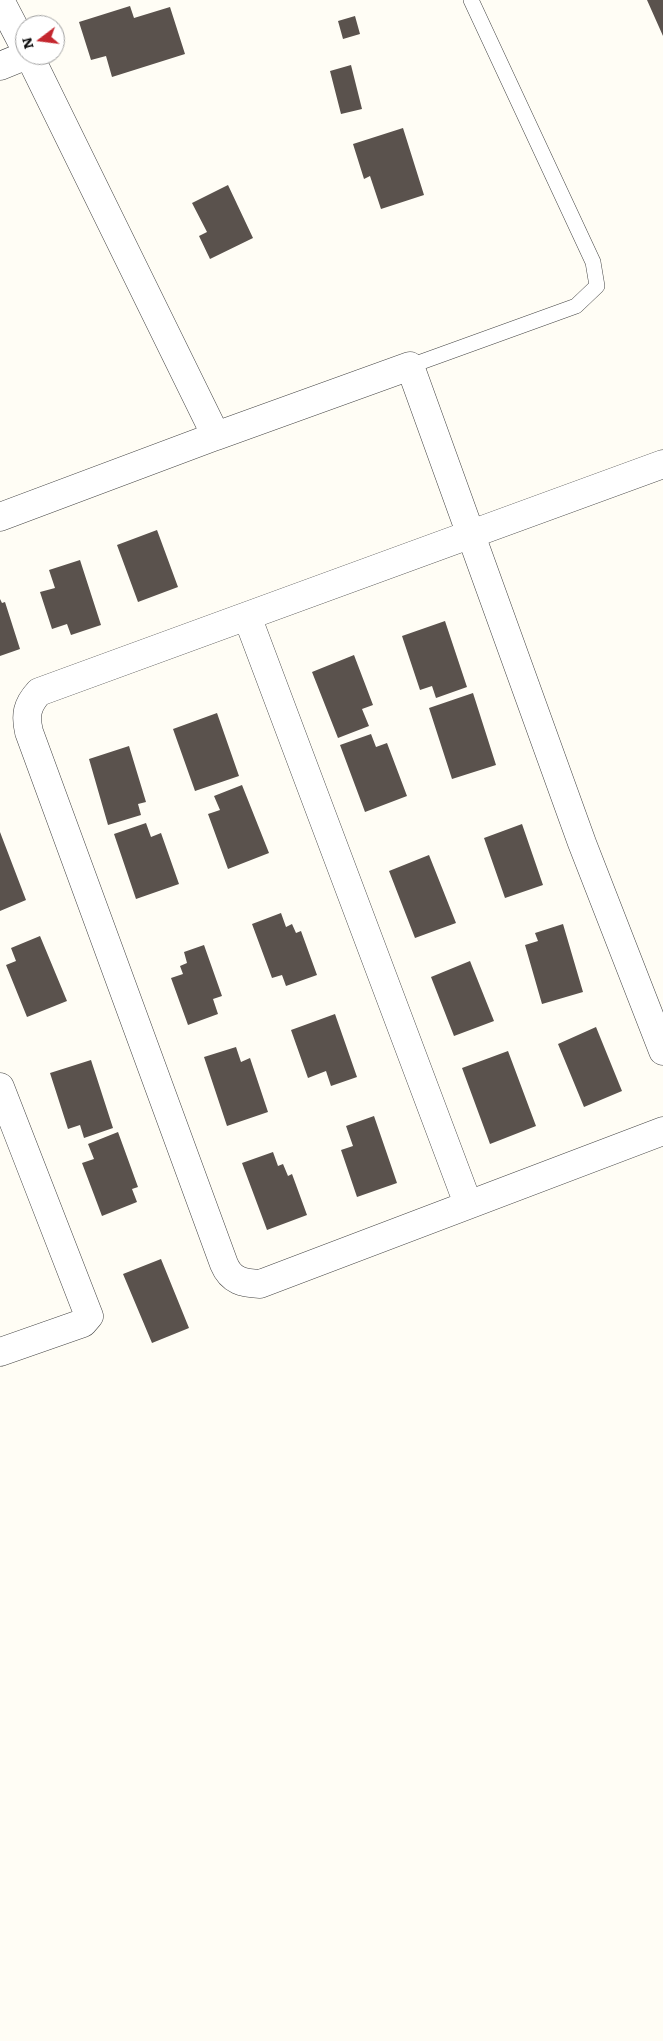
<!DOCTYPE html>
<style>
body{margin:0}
#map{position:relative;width:663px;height:2041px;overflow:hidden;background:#fffdf5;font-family:Literata,serif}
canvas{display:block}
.north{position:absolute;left:15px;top:15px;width:50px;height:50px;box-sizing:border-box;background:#fff;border:1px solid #a0a0a0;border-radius:50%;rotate:255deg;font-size:14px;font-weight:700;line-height:20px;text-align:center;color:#111}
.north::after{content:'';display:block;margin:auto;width:18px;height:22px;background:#c4262e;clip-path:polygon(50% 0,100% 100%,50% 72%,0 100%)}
</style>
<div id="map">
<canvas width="663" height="2041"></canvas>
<div class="north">N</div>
</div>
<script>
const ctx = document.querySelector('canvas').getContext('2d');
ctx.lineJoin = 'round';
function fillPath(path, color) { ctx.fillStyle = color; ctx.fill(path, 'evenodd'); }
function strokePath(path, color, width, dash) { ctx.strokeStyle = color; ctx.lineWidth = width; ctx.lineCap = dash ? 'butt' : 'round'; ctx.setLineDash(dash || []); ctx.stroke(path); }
fillPath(new Path2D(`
 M 647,0 L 663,0 L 663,36 Z
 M 130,6 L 134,18 L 170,7 L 185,54 L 112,77 L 106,56 L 91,60 L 79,22 Z
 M 355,16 L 360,34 L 343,39 L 338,21 Z
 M 351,65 L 362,109 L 341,114 L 330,71 Z
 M 403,128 L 424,195 L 381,209 L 370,176 L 364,179 L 353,144 Z
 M 228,185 L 253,238 L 210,259 L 199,236 L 207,232 L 192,203 Z
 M 157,530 L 178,587 L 138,602 L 117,545 Z
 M 80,560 L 101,625 L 71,635 L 67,624 L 52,629 L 40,592 L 55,588 L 49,570 Z
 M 0,599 L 2,603 L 5,602 L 20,649 L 0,656 Z
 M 445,621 L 467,687 L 436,698 L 432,686 L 420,690 L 402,636 Z
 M 354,655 L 373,705 L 362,709 L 369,726 L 338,738 L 312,672 Z
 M 473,693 L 496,765 L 452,779 L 429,708 Z
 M 217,713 L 239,776 L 195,791 L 173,729 Z
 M 371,734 L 376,747 L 387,743 L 407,796 L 365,812 L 340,745 Z
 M 129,746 L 146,802 L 138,804 L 141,815 L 108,825 L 89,759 Z
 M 242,785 L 269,853 L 228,869 L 208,814 L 220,810 L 214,796 Z
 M 146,823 L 151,837 L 161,833 L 179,884 L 136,899 L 114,834 Z
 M 522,824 L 543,885 L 505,898 L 484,838 Z
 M 0,832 L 26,900 L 0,911 Z
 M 429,855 L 456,923 L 415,938 L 389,871 Z
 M 281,913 L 286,927 L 292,924 L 296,933 L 301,931 L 317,975 L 286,986 L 282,975 L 272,978 L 252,924 Z
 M 563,924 L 583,992 L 542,1004 L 525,945 L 538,941 L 535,933 Z
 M 40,936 L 67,1001 L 27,1017 L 6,965 L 16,961 L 11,948 Z
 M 204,945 L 222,996 L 213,999 L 218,1014 L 188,1025 L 171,978 L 183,974 L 180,966 L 187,963 L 184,952 Z
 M 470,961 L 494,1021 L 454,1036 L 431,977 Z
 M 335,1014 L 357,1077 L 331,1086 L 326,1071 L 308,1078 L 291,1030 Z
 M 596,1027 L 622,1091 L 584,1107 L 558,1044 Z
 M 236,1047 L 241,1062 L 250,1058 L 268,1112 L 227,1126 L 204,1057 Z
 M 508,1051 L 536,1126 L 490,1144 L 462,1068 Z
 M 91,1060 L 113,1128 L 84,1138 L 80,1125 L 68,1129 L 50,1073 Z
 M 374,1116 L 397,1183 L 357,1197 L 341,1150 L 353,1146 L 346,1126 Z
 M 118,1132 L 138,1187 L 132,1189 L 137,1202 L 102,1216 L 82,1163 L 94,1159 L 88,1144 Z
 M 273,1152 L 278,1166 L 283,1164 L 288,1176 L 292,1174 L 307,1215 L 267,1230 L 242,1163 Z
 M 161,1259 L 189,1328 L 152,1343 L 123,1274 Z`), '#5a524d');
const lane = new Path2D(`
 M 410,366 L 576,306 L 597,286 L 593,262 L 471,0`);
const street = new Path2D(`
 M 0,0 L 25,48
 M 29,55 L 216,436 L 410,366 L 582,843 L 663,1051
 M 0,66 L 27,55
 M 663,464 L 39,692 C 27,705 25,715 29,732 L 224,1264 C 231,1281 243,1283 260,1284 L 663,1131
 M 0,517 L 216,436
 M 247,616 L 468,1204
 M 0,1087 L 89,1316 L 83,1323 L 0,1352`);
strokePath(lane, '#444', 16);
strokePath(street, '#444', 29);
strokePath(lane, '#fff', 15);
strokePath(street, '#fff', 28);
</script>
